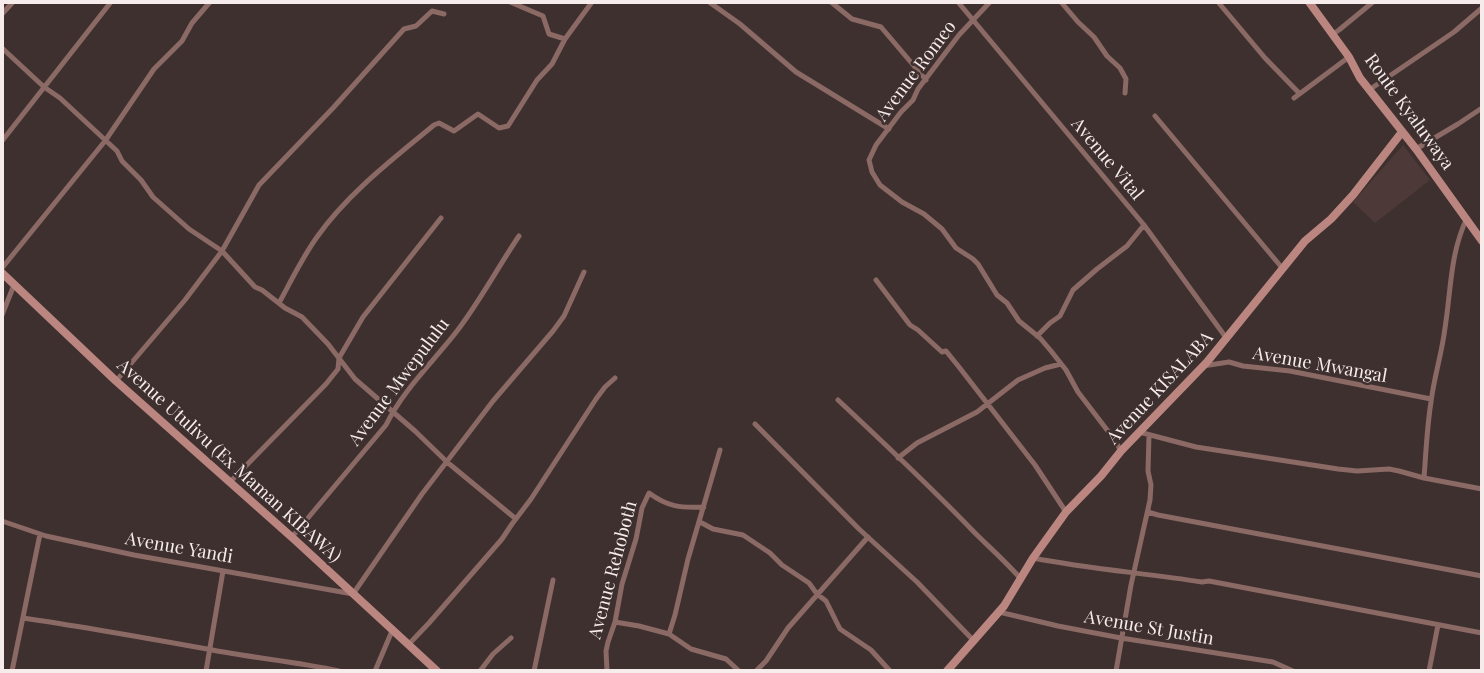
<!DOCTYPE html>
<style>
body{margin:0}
#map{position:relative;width:1484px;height:673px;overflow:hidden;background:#3e302f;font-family:"Playfair Display",serif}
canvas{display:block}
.frame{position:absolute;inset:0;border:4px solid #f5eceb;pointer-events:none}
</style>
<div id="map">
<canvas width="1484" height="673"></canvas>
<div class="frame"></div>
</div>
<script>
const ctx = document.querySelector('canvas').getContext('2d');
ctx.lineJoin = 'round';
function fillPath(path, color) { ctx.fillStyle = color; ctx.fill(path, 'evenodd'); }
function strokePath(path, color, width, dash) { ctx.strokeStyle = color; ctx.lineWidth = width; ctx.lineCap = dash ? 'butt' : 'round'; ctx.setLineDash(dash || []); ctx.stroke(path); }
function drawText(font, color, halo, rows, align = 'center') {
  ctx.font = font + ' "Playfair Display",serif'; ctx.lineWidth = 5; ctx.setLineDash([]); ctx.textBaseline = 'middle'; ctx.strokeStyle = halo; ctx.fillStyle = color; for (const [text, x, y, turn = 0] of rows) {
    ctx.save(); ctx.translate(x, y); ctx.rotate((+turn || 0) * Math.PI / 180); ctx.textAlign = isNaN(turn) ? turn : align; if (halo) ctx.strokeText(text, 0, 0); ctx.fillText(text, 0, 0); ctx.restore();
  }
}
fillPath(new Path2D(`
 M 1403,145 L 1430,180 L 1375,223 L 1353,202 Z`), '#4d3937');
strokePath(new Path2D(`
 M 510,2 L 543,16 L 549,34 L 565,39
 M 709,2 L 740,24 L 796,72 L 889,129
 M 831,2 L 852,19 L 881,27 L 926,80
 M 958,2 L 1144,225 L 1227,339
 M 990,2 L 959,35 L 918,89 L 913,100 L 901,112 L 876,145 L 869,160 L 872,172 L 880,185 L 902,202 L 924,214 L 942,229 L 956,248 L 973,259 L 978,264 L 997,295 L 1007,303 L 1019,321 L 1040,338 L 1051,351 L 1066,370 L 1078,392 L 1114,439 L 1121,451
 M 1061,2 L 1078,22 L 1094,37 L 1107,56 L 1120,68 L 1126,79 L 1125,93
 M 1218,2 L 1265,58 L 1299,93
 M 2,14 L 13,2
 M 1333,34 L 1339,30 L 1373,2
 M 2,48 L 44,87 L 60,98 L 117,151 L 122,161 L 141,180 L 153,197 L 189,229 L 222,251 L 255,287 L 262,290 L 285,308 L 302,317 L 328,344 L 355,379 L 415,431 L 447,462 L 516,519
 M 1369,90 L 1454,32 L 1482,8
 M 1294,98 L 1349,57
 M 1155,116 L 1283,269
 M 2,141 L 111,2
 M 1416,149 L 1458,124 L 1482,108
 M 2,268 L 105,141 L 154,69 L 182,41 L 192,23 L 210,2
 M 876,280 L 910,325 L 918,330 L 942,352 L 946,351 L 959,367 L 1035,465 L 1066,512
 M 279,303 C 291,281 302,258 317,237 C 348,193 393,159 434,125 L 439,123 L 454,131 L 478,114 L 499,128 L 508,126 L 537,80 L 552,64 L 565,39 L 592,2
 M 2,315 L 14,285
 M 1037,336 L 1050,323 L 1060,316 L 1073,290 L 1097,269 L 1127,246 L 1144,225
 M 1203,366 L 1229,362 L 1243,366 L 1290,371 L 1431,399
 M 116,381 L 185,300 L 222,251 L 259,185 L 333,108 L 404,29 L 416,26 L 432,11 L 444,14
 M 838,400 C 884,443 930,486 974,532 C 989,547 1006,562 1020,578
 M 755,424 L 859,529 L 917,582 L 974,641
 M 1139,432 L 1196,447 L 1338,469 L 1357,471 L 1389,469 L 1399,471 L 1424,478 L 1482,489
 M 898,458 L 917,443 L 977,412 L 1018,380 L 1045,368 L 1061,364
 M 1424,478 C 1426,452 1427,427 1431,402 C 1434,377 1442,353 1445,328 C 1451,291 1450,253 1467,218
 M 230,482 L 326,384 L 338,369 L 339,358 L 363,317 L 441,218
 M 1148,512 L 1158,515 L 1482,576
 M 2,521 L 46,536 L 134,555 L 353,594 L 422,494 L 493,401 L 553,331 L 564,316 L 584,272
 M 700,522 L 713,529 L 743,535 L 770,553 L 782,565 L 809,583 L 817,594 L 826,601 L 840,629 L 871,650 L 890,671
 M 292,537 L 386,425 C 403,390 433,362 457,331 C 480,301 498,267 519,236
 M 1033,558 C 1089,569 1145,573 1202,582 L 1209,581 L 1482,633
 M 999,612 L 1058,626 L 1121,638 L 1273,662 L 1293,671
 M 23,618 C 85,627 146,638 207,649 C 251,658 295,661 339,671
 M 615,622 L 639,626 L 669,634 L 691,649 L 726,659 L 739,671
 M 669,634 L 675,615 L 688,559 L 720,450
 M 409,644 L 429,623 L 502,539 L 512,524 L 531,499 L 596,399 L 605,387 L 615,378
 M 12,671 L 40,534
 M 206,671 L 223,571
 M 375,671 L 392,631
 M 480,671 L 493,654 L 511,638
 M 534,671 L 553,580
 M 607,671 L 606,651 L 608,642 L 615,622 L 622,584 L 636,539 L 642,508 L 649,493 C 668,507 680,508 704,507
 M 756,671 L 766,661 L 788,628 L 868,537
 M 1116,671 L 1131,585 L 1150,500 L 1151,485 L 1148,471 L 1149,435
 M 1429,671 L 1438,625`), '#8b6965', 5);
strokePath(new Path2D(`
 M 1309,2 L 1349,57 L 1360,78 L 1416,149 L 1482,241
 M 2,273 L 116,381 L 295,540 L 437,671
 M 947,671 L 1004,606 L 1033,558 L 1066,512 L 1101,476 L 1121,451 L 1207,362 L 1305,241 L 1331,219 L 1353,195 L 1402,132`), '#bb8680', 8);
drawText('18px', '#f5eceb', '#3e302f', [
 ["Avenue Romeo",916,71,-53],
 ["Route Kyaluwaya",1409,112,54],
 ["Avenue Vital",1107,159,50],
 ["Avenue Mwangal",1320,365,10],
 ["Avenue Mwepululu",399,382,-53],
 ["Avenue KISALABA",1160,388,-47],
 ["Avenue Utulivu (Ex Maman KIBAWA)",229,461,42],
 ["Avenue Yandi",179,548,10],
 ["Avenue Rehoboth",613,570,-75],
 ["Avenue St Justin",1149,628,10]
]);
</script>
